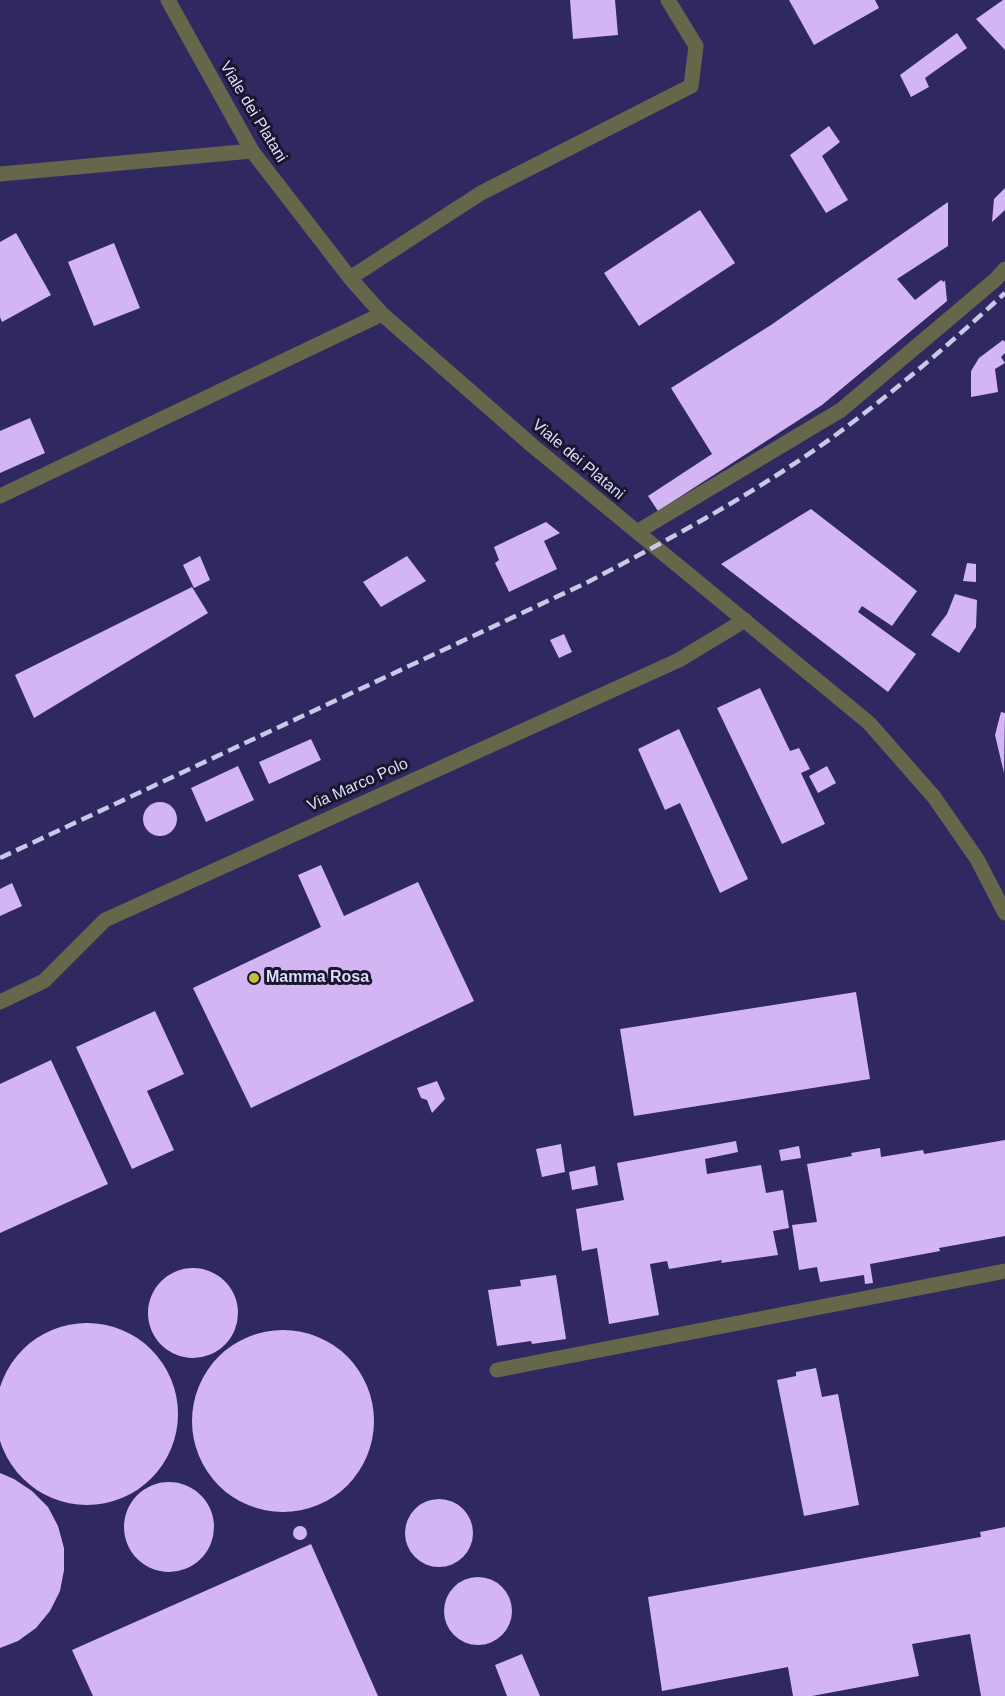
<!DOCTYPE html>
<style>
body{margin:0}
canvas{display:block;background:#302860}
</style>
<canvas width="1005" height="1696"></canvas>
<script>
const ctx = document.querySelector('canvas').getContext('2d');
ctx.lineJoin = 'round';
function fillPath(path, color) { ctx.fillStyle = color; ctx.fill(path, 'evenodd'); }
function strokePath(path, color, width, dash) { ctx.strokeStyle = color; ctx.lineWidth = width; ctx.lineCap = dash ? 'butt' : 'round'; ctx.setLineDash(dash || []); ctx.stroke(path); }
function drawText(font, color, halo, rows, align = 'center') {
  ctx.font = font + ' Helvetica,sans-serif'; ctx.lineWidth = 6; ctx.setLineDash([]); ctx.textBaseline = 'middle'; ctx.strokeStyle = halo; ctx.fillStyle = color; for (const [text, x, y, turn = 0] of rows) {
    ctx.save(); ctx.translate(x, y); ctx.rotate((+turn || 0) * Math.PI / 180); ctx.textAlign = isNaN(turn) ? turn : align; if (halo) ctx.strokeText(text, 0, 0); ctx.fillText(text, 0, 0); ctx.restore();
  }
}
fillPath(new Path2D(`
 M 570,0 L 615,0 L 618,35 L 573,39 Z
 M 789,0 L 875,0 L 879,8 L 814,45 Z
 M 1003,0 L 1005,0 L 1005,50 L 976,19 Z
 M 957,33 L 967,48 L 925,78 L 929,87 L 911,97 L 900,75 Z
 M 829,126 L 840,142 L 822,156 L 848,200 L 826,213 L 790,155 Z
 M 1005,188 L 1005,210 L 992,222 L 994,199 Z
 M 948,202 L 948,246 L 897,279 L 915,300 L 941,280 L 944,282 L 945,280 L 947,301 L 822,405 L 658,511 L 648,496 L 712,454 L 671,388 L 771,325 Z
 M 700,210 L 735,263 L 639,326 L 604,273 Z
 M 16,233 L 51,295 L 2,322 L 0,317 L 0,242 Z
 M 114,243 L 140,308 L 94,326 L 68,262 Z
 M 1003,340 L 1005,342 L 1005,353 L 1001,357 L 1005,363 L 995,369 L 998,392 L 971,397 L 971,371 L 979,358 Z
 M 30,418 L 45,453 L 0,473 L 0,431 Z
 M 811,509 L 917,591 L 892,626 L 862,606 L 858,612 L 916,654 L 888,692 L 721,564 Z
 M 546,522 L 560,533 L 544,541 L 557,569 L 509,592 L 495,563 L 499,560 L 494,547 Z
 M 200,556 L 210,580 L 194,588 L 183,565 Z
 M 407,556 L 426,581 L 381,607 L 363,582 Z
 M 967,563 L 976,564 L 976,582 L 963,581 Z
 M 192,587 L 208,613 L 34,718 L 15,675 Z
 M 955,594 L 977,600 L 976,627 L 959,653 L 931,635 L 947,614 Z
 M 564,634 L 572,652 L 559,658 L 550,640 Z
 M 760,688 L 790,751 L 799,748 L 810,769 L 801,773 L 825,824 L 782,844 L 717,708 Z
 M 1001,712 L 1005,713 L 1004,773 L 995,735 Z
 M 679,729 L 748,879 L 720,893 L 680,803 L 665,810 L 638,749 Z
 M 311,739 L 321,760 L 269,784 L 259,762 Z
 M 238,766 L 254,800 L 206,822 L 191,788 Z
 M 827,766 L 836,783 L 818,793 L 809,776 Z
 M143 819a17 17 0 1 1 34 0a17 17 0 1 1-34 0Z
 M 321,865 L 344,916 L 418,882 L 474,1001 L 251,1108 L 193,988 L 321,927 L 298,875 Z
 M 12,883 L 22,906 L 0,916 L 0,889 Z
 M 856,992 L 870,1079 L 634,1116 L 620,1029 Z
 M 155,1011 L 184,1074 L 147,1091 L 174,1150 L 132,1169 L 76,1047 Z
 M 51,1060 L 108,1184 L 0,1233 L 0,1084 Z
 M 437,1081 L 445,1099 L 432,1113 L 427,1100 L 421,1098 L 417,1088 Z
 M 1005,1140 L 1005,1236 L 939,1248 L 940,1251 L 870,1264 L 873,1283 L 865,1284 L 864,1275 L 820,1282 L 817,1267 L 799,1270 L 792,1225 L 817,1222 L 807,1164 L 852,1156 L 851,1153 L 880,1148 L 881,1157 L 923,1150 L 924,1154 Z
 M 736,1141 L 738,1152 L 705,1159 L 707,1174 L 761,1165 L 766,1193 L 783,1190 L 789,1228 L 773,1231 L 778,1255 L 721,1263 L 722,1260 L 669,1269 L 667,1261 L 650,1264 L 659,1315 L 609,1324 L 597,1248 L 582,1251 L 576,1209 L 624,1200 L 617,1163 Z
 M 561,1144 L 565,1172 L 542,1177 L 536,1149 Z
 M 799,1146 L 801,1158 L 781,1161 L 779,1150 Z
 M 595,1166 L 598,1185 L 572,1190 L 569,1172 Z
 M148 1313a45 45 0 1 1 90 0a45 45 0 1 1-90 0Z
 M 556,1275 L 566,1339 L 532,1344 L 531,1341 L 497,1346 L 488,1290 L 521,1286 L 520,1280 Z
 M-4 1414a91 91 0 1 1 182 0a91 91 0 1 1-182 0Z
 M192 1421a91 91 0 1 1 182 0a91 91 0 1 1-182 0Z
 M 816,1368 L 822,1397 L 838,1394 L 859,1505 L 804,1516 L 777,1380 L 796,1376 L 796,1372 Z
 M 0,1473 L 14,1479 L 32,1491 L 48,1507 L 58,1526 L 64,1548 L 64,1570 L 60,1591 L 50,1611 L 36,1628 L 18,1641 L 0,1648 Z
 M124 1527a45 45 0 1 1 90 0a45 45 0 1 1-90 0Z
 M405 1533a34 34 0 1 1 68 0a34 34 0 1 1-68 0Z
 M293 1533a7 7 0 1 1 14 0a7 7 0 1 1-14 0Z
 M 1005,1527 L 1005,1696 L 981,1696 L 970,1634 L 912,1644 L 919,1676 L 812,1696 L 793,1696 L 788,1667 L 662,1691 L 648,1597 L 981,1537 L 980,1532 Z
 M 311,1544 L 378,1696 L 93,1696 L 72,1650 Z
 M444 1611a34 34 0 1 1 68 0a34 34 0 1 1-68 0Z
 M 522,1654 L 540,1696 L 507,1696 L 495,1665 Z`), '#d3b5f4');
strokePath(new Path2D(`
 M 168,0 L 252,151 L 350,278 L 382,314 L 534,447 L 869,723 L 934,797 L 977,859 L 1005,913
 M 0,174 L 252,151
 M 350,278 L 481,193 L 691,86 L 696,46 L 668,0
 M 0,496 L 382,314
 M 637,532 L 841,410 L 995,280 L 1005,269
 M 0,1002 L 44,981 L 105,920 L 679,660 L 745,620
 M 497,1370 L 1005,1271`), '#66664a', 15);
strokePath(new Path2D(`
 M 0,858 L 586,583 C 672,538 759,491 837,434 C 896,390 951,343 1005,293`), '#cac8e8', 4.5, [12, 6]);
for (const [x, y, r, color] of [
 [254,978,6,"#c3bd3f"]
]) { const dot = new Path2D(); dot.arc(x, y, r, 0, 2 * Math.PI); ctx.fillStyle = color; ctx.fill(dot); strokePath(dot, '#19162f', 2); }
drawText('16px', '#deddfa', '#19162f', [
 ["Viale dei Platani",253,112,59],
 ["Viale dei Platani",578,460,40],
 ["Via Marco Polo",358,785,-24]
]);
drawText('bold 16px', '#deddfa', '#19162f', [
 ["Mamma Rosa",266,978]
], 'left');
</script>
